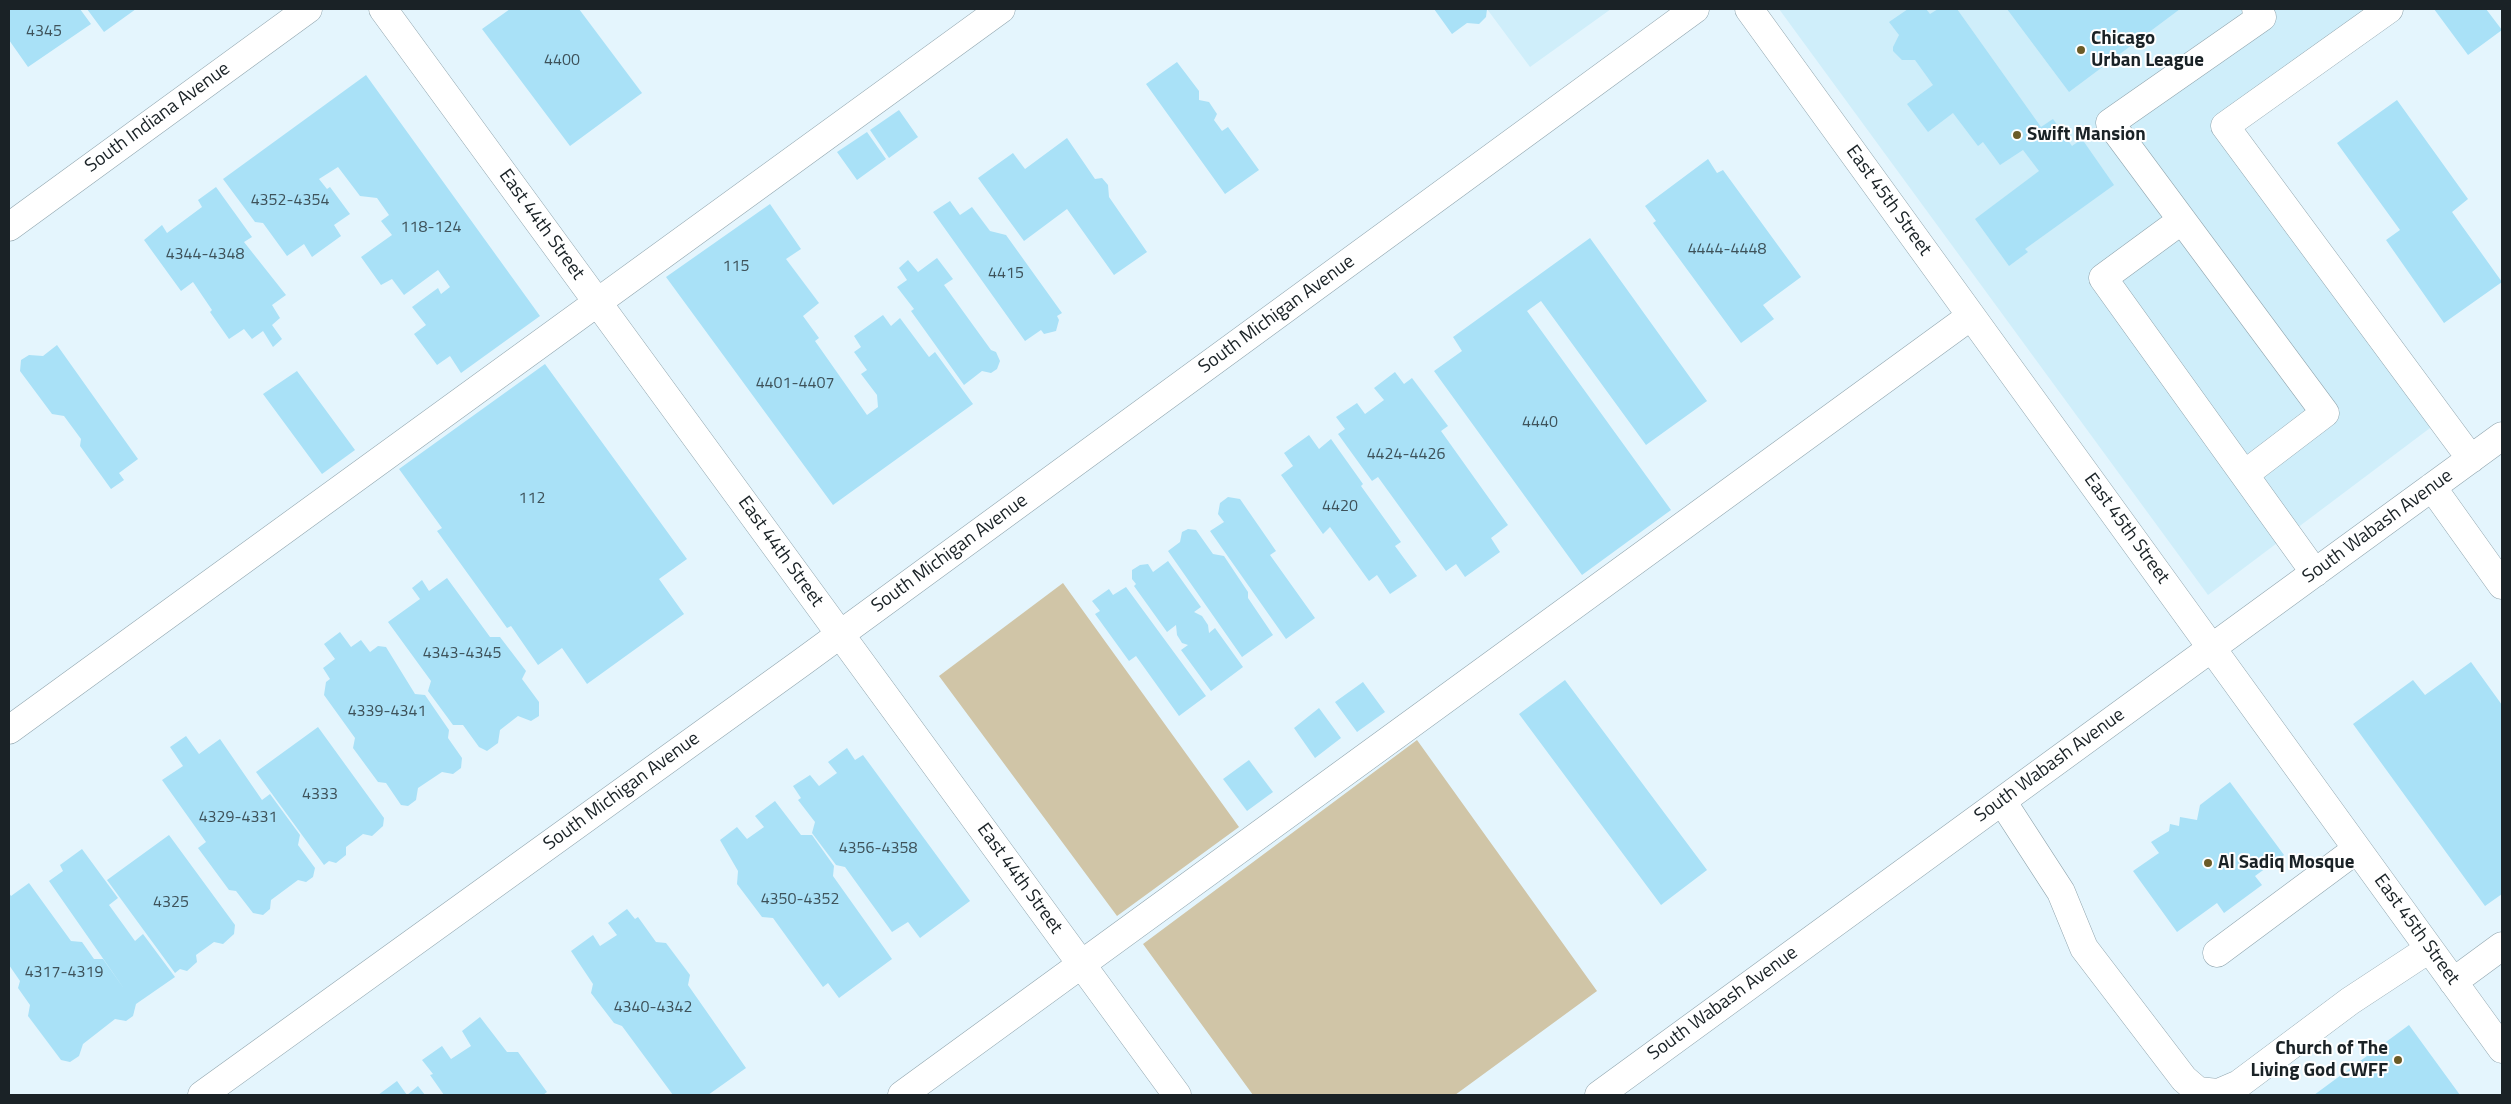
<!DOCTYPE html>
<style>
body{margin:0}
#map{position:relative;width:2511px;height:1104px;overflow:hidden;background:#e4f5fd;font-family:"Titillium Web",sans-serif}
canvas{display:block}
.frame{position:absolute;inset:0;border:10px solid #1a2226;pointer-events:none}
</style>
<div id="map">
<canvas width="2511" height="1104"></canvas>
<div class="frame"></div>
</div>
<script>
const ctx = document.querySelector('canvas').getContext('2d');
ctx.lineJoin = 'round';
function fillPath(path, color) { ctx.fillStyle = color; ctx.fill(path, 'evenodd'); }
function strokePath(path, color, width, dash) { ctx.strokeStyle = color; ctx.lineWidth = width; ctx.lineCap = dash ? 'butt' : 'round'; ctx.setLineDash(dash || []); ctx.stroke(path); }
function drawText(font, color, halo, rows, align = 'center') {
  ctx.font = font + ' "Titillium Web",sans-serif'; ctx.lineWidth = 4; ctx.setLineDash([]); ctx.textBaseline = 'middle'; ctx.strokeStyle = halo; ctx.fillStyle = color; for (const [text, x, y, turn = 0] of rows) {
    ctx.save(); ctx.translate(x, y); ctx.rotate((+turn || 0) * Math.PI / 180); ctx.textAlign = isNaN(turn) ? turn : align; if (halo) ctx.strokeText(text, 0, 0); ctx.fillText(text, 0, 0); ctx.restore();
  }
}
fillPath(new Path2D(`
 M 1487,9 L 1611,9 L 1530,67 Z
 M 1779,9 L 2361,9 L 2370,22 L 2225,126 L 2442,419 L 2208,595 Z`), '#cfeefa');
fillPath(new Path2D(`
 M 1063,583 L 1239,827 L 1117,916 L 939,676 Z
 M 1417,740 L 1597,991 L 1455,1095 L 1253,1095 L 1143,944 Z`), '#d0c5a7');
fillPath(new Path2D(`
 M 9,9 L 80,9 L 91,24 L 28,67 L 9,40 Z
 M 87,9 L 136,9 L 104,32 Z
 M 510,9 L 579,9 L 642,93 L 570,146 L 482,29 Z
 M 1434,9 L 1487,9 L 1486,17 L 1479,24 L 1467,23 L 1452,34 Z
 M 1908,9 L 1926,9 L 1930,14 L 1938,9 L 1957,9 L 2041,127 L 2053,119 L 2072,146 L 2082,139 L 2114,185 L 2025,249 L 2028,252 L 2009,266 L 1975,219 L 2039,171 L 2023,150 L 2000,165 L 1983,142 L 1978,146 L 1953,113 L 1928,132 L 1907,104 L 1933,85 L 1915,60 L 1902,60 L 1893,51 L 1893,47 L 1899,35 L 1889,22 Z
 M 2007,9 L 2180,9 L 2069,92 Z
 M 2434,9 L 2486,9 L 2502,30 L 2468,55 Z
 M 1177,62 L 1199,91 L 1199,100 L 1209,102 L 1217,114 L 1214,120 L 1222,131 L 1228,127 L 1259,170 L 1225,194 L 1146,84 Z
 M 366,75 L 540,316 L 461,373 L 450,356 L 437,365 L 414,334 L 426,325 L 412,307 L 438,288 L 441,294 L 450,287 L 438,270 L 404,295 L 392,279 L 381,285 L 361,257 L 392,235 L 381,221 L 389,215 L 377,198 L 360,196 L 338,167 L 319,179 L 327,189 L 330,187 L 350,214 L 334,225 L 341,236 L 312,257 L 304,244 L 287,256 L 263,223 L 255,222 L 223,179 Z
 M 2397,100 L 2468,199 L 2452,212 L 2502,282 L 2444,323 L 2386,240 L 2400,230 L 2337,143 Z
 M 899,110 L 918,137 L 889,158 L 870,130 Z
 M 867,132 L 886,159 L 857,180 L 837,152 Z
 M 1067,138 L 1095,179 L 1102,178 L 1108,185 L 1109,197 L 1147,252 L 1114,275 L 1067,209 L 1024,241 L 978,178 L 1013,153 L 1025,169 Z
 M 1708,159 L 1717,173 L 1723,170 L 1801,277 L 1763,305 L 1774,319 L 1741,343 L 1653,223 L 1656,221 L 1645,206 Z
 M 216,187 L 252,237 L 244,242 L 286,295 L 272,305 L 280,318 L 272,325 L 282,339 L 273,347 L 263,331 L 252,339 L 244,329 L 229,339 L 210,312 L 212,310 L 193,282 L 181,291 L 144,240 L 162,225 L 167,233 L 202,207 L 198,200 Z
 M 950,201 L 960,215 L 972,207 L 990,231 L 1006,235 L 1062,313 L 1057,316 L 1059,320 L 1056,331 L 1044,334 L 1041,330 L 1025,341 L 933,212 Z
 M 770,204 L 801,249 L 786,259 L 819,303 L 803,316 L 819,338 L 815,341 L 867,415 L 878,407 L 877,395 L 861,374 L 867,370 L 854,352 L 861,347 L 854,336 L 883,315 L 891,326 L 900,318 L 929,357 L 935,352 L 973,404 L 833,505 L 666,277 Z
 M 1590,238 L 1707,401 L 1646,445 L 1541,301 L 1527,311 L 1671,510 L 1582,575 L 1434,371 L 1462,351 L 1453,337 Z
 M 937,258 L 953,279 L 944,285 L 991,350 L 996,352 L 1000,361 L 997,369 L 991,373 L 982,371 L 964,385 L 911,311 L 914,309 L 897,287 L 907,280 L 899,268 L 908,260 L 918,272 Z
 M 57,345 L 138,459 L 119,473 L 124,480 L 111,489 L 80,446 L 81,439 L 64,416 L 52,414 L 20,371 L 21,360 L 29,355 L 43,356 Z
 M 545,364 L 687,559 L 659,579 L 684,614 L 587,684 L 562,648 L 538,665 L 511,626 L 507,628 L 437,531 L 442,528 L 399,469 Z
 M 297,371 L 355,450 L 322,474 L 263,394 Z
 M 1395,372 L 1404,384 L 1412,378 L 1448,426 L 1441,431 L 1508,525 L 1491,538 L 1500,552 L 1465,577 L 1456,564 L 1446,571 L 1378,477 L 1372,481 L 1338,434 L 1345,429 L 1336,417 L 1357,403 L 1365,414 L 1384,400 L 1374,388 Z
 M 1309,435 L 1319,449 L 1331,439 L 1363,484 L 1361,486 L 1401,542 L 1395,546 L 1417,576 L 1390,594 L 1377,575 L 1369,581 L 1330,527 L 1323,534 L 1281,475 L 1293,466 L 1284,453 Z
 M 1228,497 L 1240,499 L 1276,551 L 1270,555 L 1315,618 L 1286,639 L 1210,531 L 1224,522 L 1218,514 L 1220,503 Z
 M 1188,529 L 1196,530 L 1213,554 L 1224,556 L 1248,592 L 1248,598 L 1273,635 L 1242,657 L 1168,551 L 1180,542 L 1182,532 Z
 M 1168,561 L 1201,607 L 1194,612 L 1202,616 L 1208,625 L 1209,633 L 1215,628 L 1243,667 L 1211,691 L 1181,650 L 1188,645 L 1182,643 L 1177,635 L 1176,625 L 1167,632 L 1134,586 L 1136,584 L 1132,579 L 1132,570 L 1140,565 L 1148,564 L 1153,572 Z
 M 447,578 L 490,637 L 500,637 L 526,671 L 522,679 L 539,702 L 539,716 L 531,721 L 518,716 L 500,730 L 498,743 L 487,751 L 479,747 L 463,725 L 453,725 L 428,691 L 431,681 L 388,622 L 420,599 L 412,588 L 422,580 L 429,591 Z
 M 1126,587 L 1206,696 L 1179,716 L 1136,656 L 1129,661 L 1095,614 L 1100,611 L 1092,601 L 1109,589 L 1113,595 Z
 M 340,632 L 351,647 L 361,640 L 370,652 L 378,646 L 386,647 L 415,694 L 425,695 L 449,730 L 448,738 L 462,758 L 461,768 L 453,774 L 442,772 L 418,788 L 416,800 L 408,806 L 401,805 L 386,783 L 378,782 L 353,748 L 355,738 L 324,695 L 326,682 L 330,679 L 323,668 L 335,659 L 324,644 Z
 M 2471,662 L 2502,705 L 2502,894 L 2485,906 L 2353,724 L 2413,680 L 2425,695 Z
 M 1565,680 L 1707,870 L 1661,905 L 1519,714 Z
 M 1363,682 L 1385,712 L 1357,732 L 1335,702 Z
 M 1319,708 L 1341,738 L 1315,758 L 1294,728 Z
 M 318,727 L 384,818 L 383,826 L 372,836 L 363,834 L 346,847 L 346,855 L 336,863 L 329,861 L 324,865 L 256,772 Z
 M 186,736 L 199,754 L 220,739 L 262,800 L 270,794 L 300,835 L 298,845 L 315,868 L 313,877 L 306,882 L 298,880 L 271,900 L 270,909 L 263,915 L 253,913 L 236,891 L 229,890 L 198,848 L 206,842 L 162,780 L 183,766 L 170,747 Z
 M 847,748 L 855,760 L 863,755 L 970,901 L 920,938 L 908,922 L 892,932 L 845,867 L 836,865 L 812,833 L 815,822 L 798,800 L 801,798 L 793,786 L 810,775 L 819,786 L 837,773 L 828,762 Z
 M 1249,760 L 1273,792 L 1247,811 L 1223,779 Z
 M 2230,782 L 2284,855 L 2255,876 L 2262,885 L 2224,913 L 2217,903 L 2177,932 L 2133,871 L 2159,853 L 2151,842 L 2169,831 L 2170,824 L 2179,826 L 2180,817 L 2197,820 L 2200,805 Z
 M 775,801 L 801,835 L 812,835 L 834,866 L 833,876 L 892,959 L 839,998 L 828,983 L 823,987 L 773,918 L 762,917 L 737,884 L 738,871 L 720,840 L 737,827 L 747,839 L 764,827 L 755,816 Z
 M 169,835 L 235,925 L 234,934 L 223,944 L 214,942 L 196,955 L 197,962 L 187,971 L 180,969 L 175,973 L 107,880 Z
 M 82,849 L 118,898 L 109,905 L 135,941 L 143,934 L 175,977 L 136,1004 L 133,1016 L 126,1021 L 115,1019 L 83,1044 L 79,1056 L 70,1062 L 61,1060 L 28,1016 L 30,1005 L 18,988 L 20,981 L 9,965 L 9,893 L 11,896 L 29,883 L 71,941 L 82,942 L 94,959 L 103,959 L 125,990 L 49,881 L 63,871 L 60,865 Z
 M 627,909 L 635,919 L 638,917 L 656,942 L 666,943 L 690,975 L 688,985 L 746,1068 L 708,1095 L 673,1095 L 622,1026 L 614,1023 L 591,993 L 593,984 L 571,951 L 593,935 L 600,946 L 617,935 L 608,923 Z
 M 480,1017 L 507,1052 L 518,1052 L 547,1092 L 543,1095 L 444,1095 L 430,1075 L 433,1074 L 422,1060 L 442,1046 L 451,1059 L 471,1046 L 462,1031 Z
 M 2409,1025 L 2460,1095 L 2314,1095 Z
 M 397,1081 L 407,1095 L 418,1086 L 425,1095 L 378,1095 Z`), '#a9e1f7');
const minor = new Path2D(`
 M 383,9 L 1177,1095
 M 1749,9 L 2502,1049
 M 2389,9 L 2225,126 L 2471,459
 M 2182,220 L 2103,278 L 2315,573
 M 9,227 L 308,9
 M 2245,474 L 2325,413 L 2110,123 L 2262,17 L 2256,9
 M 2432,487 L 2502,585
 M 9,730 L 1001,9
 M 2002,801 L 2061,892 L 2084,948 L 2184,1079 L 2198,1091 L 2218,1093 L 2239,1084 L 2350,1001 L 2429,949
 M 2217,953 L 2357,849
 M 2453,982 L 2502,946
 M 202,1095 L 801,663 L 1695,9
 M 902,1095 L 1971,316
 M 1599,1095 L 2502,436`);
strokePath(minor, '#90a5ae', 29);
strokePath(minor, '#fff', 28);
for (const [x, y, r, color] of [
 [2081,50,5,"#6b5b28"],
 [2017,135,5,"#6b5b28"],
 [2208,863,5,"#6b5b28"],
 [2398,1060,5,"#6b5b28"]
]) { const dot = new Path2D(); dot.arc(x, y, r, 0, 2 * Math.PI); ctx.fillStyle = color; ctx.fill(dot); strokePath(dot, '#fff', 2); }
drawText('16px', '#3e525a', null, [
 ["4345",44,32],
 ["4400",562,61],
 ["4352-4354",290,201],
 ["118-124",431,228],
 ["4444-4448",1727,250],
 ["4344-4348",205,255],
 ["115",736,267],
 ["4415",1006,274],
 ["4401-4407",795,384],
 ["4440",1540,423],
 ["4424-4426",1406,455],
 ["112",532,499],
 ["4420",1340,507],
 ["4343-4345",462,654],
 ["4339-4341",387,712],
 ["4333",320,795],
 ["4329-4331",238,818],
 ["4356-4358",878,849],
 ["4350-4352",800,900],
 ["4325",171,903],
 ["4317-4319",64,973],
 ["4340-4342",653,1008]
]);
drawText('bold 19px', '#1a2226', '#fff', [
 ["Chicago",2091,39],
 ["Urban League",2091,61],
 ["Swift Mansion",2027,135],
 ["Al Sadiq Mosque",2218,863],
 ["Church of The",2388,1049,"right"],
 ["Living God CWFF",2388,1071,"right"]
], 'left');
drawText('19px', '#1a2226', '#fff', [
 ["South Indiana Avenue",158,118,-36],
 ["East 45th Street",1888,201,54],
 ["East 44th Street",541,225,54],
 ["South Michigan Avenue",1277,315,-36],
 ["South Wabash Avenue",2378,527,-36],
 ["East 45th Street",2126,529,54],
 ["East 44th Street",780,552,54],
 ["South Michigan Avenue",950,554,-36],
 ["South Wabash Avenue",2050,766,-36],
 ["South Michigan Avenue",622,792,-36],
 ["East 44th Street",1019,879,54],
 ["East 45th Street",2416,930,54],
 ["South Wabash Avenue",1723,1004,-36]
]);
</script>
